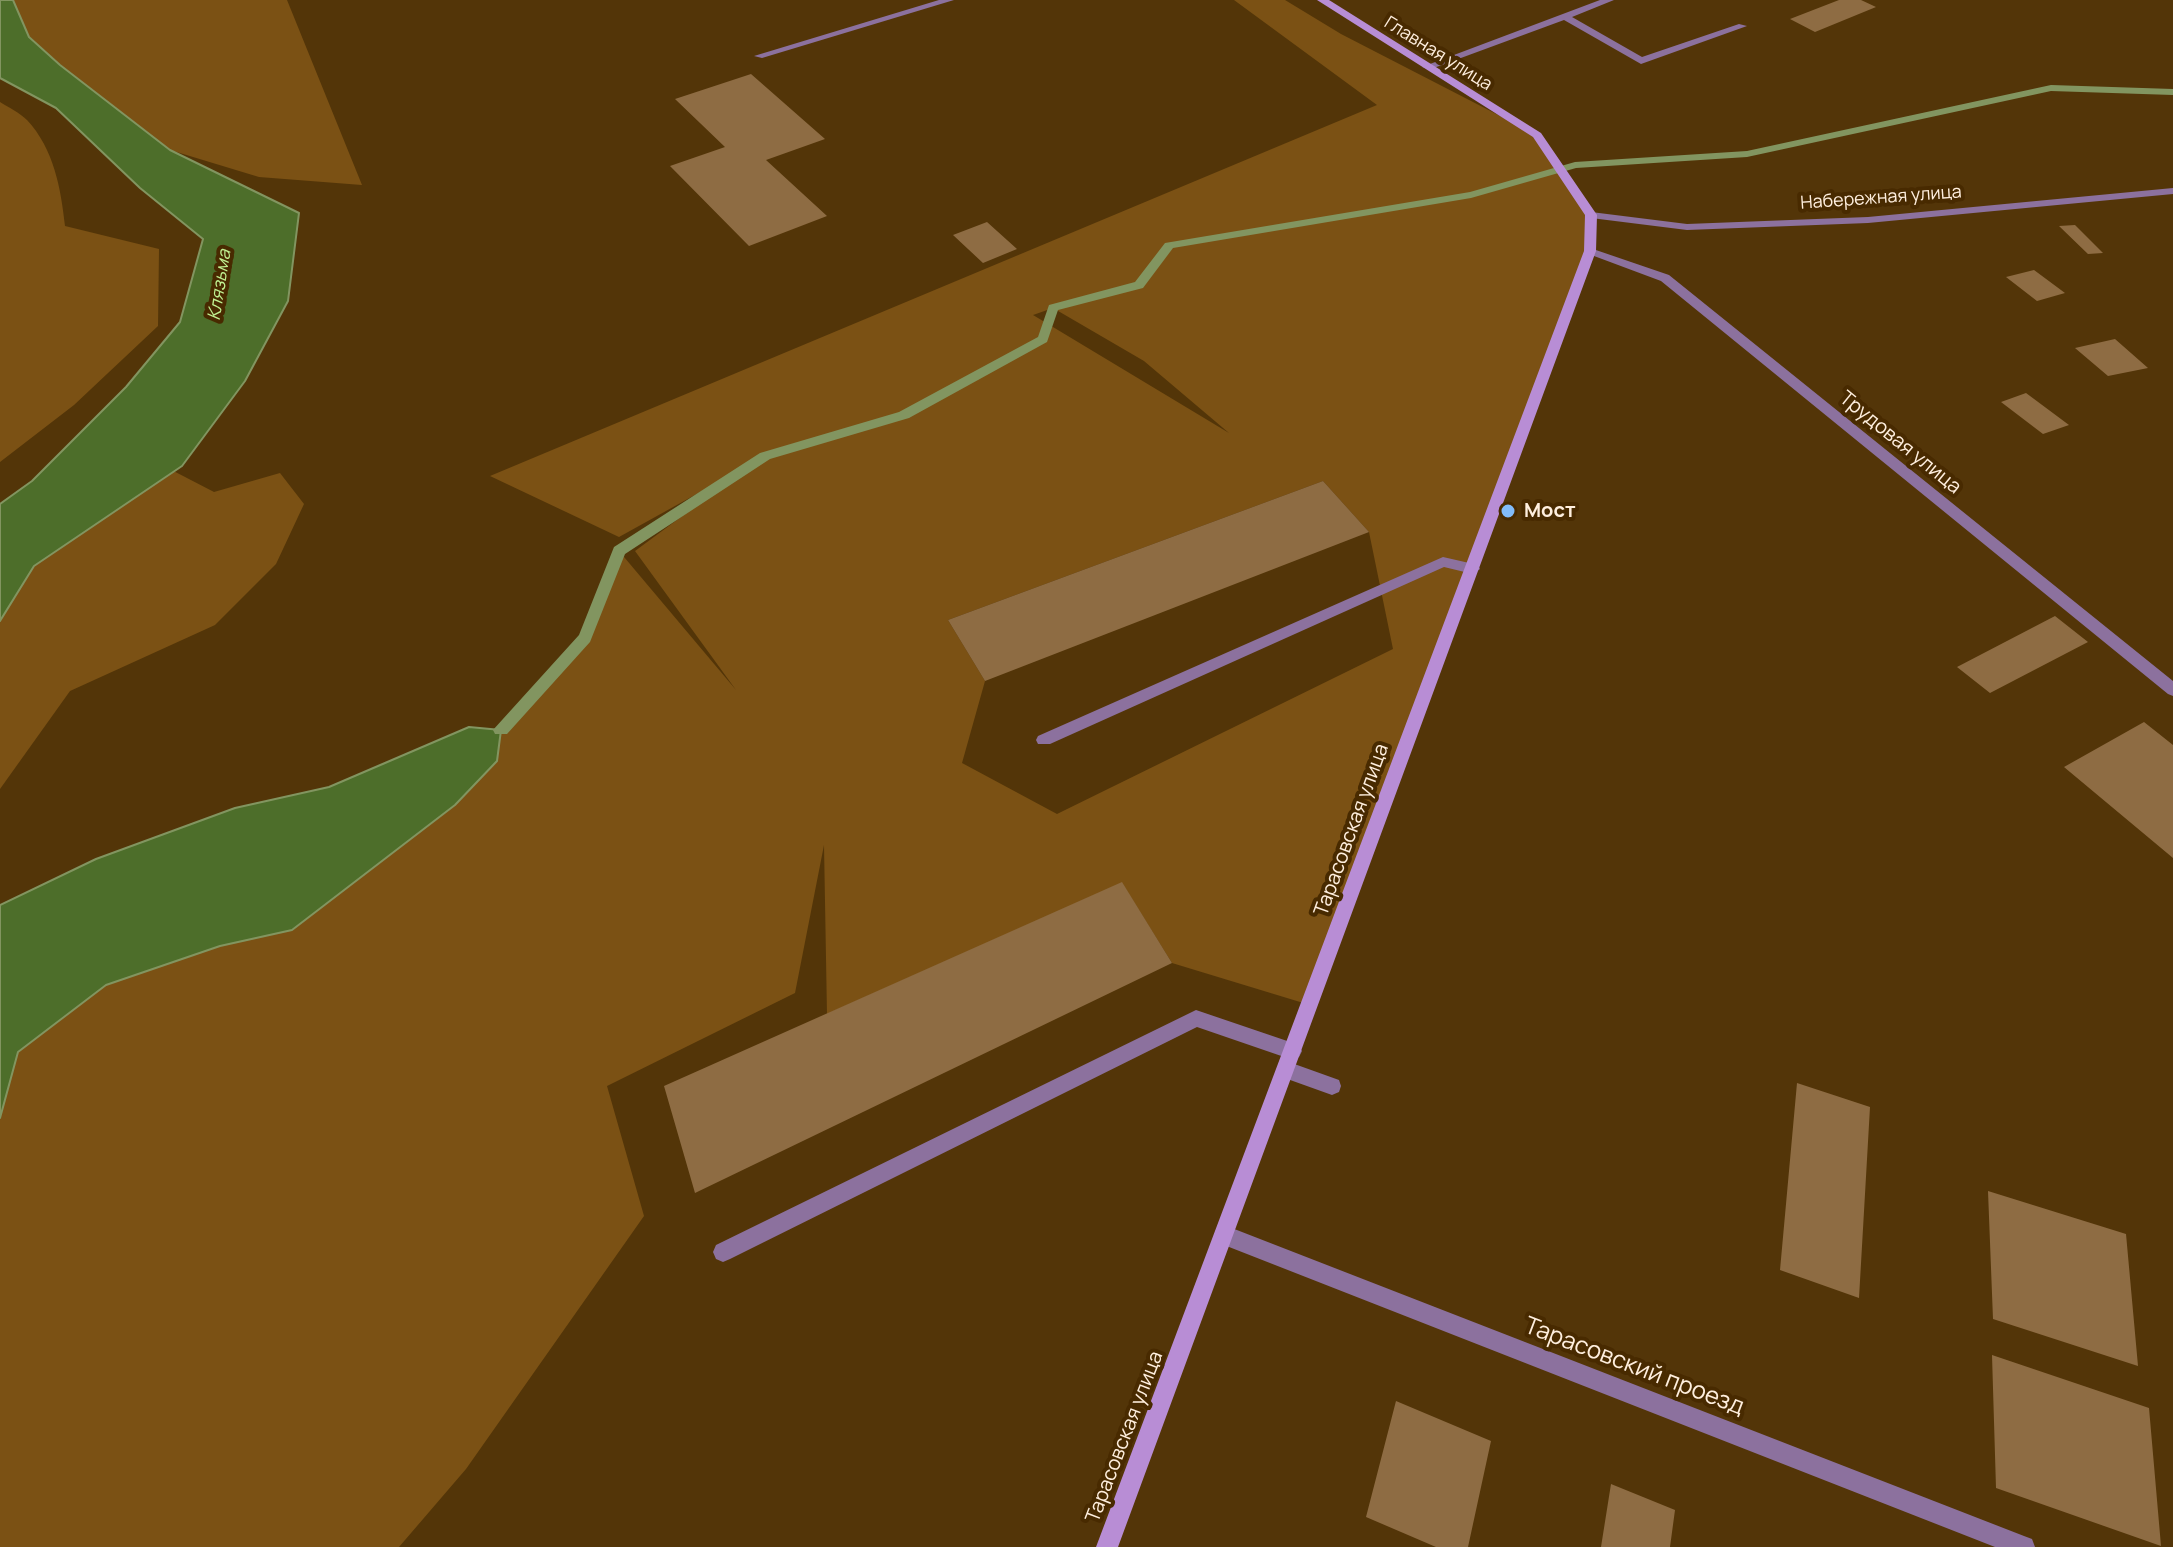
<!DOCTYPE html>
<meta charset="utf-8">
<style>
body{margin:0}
canvas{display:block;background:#533508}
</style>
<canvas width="2173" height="1547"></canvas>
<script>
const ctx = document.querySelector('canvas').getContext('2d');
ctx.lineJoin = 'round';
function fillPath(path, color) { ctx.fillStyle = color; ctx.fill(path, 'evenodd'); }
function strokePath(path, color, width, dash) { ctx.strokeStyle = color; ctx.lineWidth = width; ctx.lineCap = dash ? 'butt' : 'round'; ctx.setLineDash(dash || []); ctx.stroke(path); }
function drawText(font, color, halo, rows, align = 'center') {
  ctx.font = font + ' Manrope,sans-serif'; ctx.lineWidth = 8; ctx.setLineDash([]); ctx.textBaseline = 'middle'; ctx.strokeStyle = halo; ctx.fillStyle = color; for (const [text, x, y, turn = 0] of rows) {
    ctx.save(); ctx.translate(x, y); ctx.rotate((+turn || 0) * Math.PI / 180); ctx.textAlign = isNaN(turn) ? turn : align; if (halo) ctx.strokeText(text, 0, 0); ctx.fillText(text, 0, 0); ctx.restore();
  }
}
fillPath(new Path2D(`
 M 13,0 L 287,0 L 362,185 L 259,177 L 170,150 L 60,65 L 29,36 Z
 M 1234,0 L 1285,0 L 1341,34 L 1537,135 L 1591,215 L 1590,251 L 1310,1005 L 1172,963 L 1122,883 L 827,1014 L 824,845 L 795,993 L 607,1086 L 644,1216 L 466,1469 L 399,1547 L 0,1547 L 0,1118 L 17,1052 L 106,985 L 220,946 L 292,930 L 455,805 L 497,761 L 501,730 L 585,638 L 619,551 L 736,690 L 635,551 L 758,460 L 619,537 L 490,476 L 1377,105 ZM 1053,308 L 1144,361 L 1229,433 L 1033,315 ZM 1323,481 L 1369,532 L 1393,649 L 1057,814 L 962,763 L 985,681 L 948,620 Z
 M 0,102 C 8,107 20,113 27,120 C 54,149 61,189 65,226 L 159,249 L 158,326 L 74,405 L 0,462 Z
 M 131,449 L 214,492 L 280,473 L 304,504 L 276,564 L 215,625 L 70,691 L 0,789 L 0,533 Z`), '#7b5114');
const water = new Path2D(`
 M 0,0 L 13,0 L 29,37 L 60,65 L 170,150 L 299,213 L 288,301 L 245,381 L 182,466 L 34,566 L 0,621 L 0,504 L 32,481 L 126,387 L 180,322 L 203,239 L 140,188 L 56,108 L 0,78 Z
 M 469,727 L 501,730 L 497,761 L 455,805 L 292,930 L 220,946 L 106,985 L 18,1052 L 0,1118 L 0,905 L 96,859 L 235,808 L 329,787 Z`);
fillPath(water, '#4d6e2a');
strokePath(water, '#829560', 2);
fillPath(new Path2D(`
 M 2051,85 L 2173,89 L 2173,95 L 2051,91 L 1747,157 L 1576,168 L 1471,198 L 1173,248 L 1143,288 L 1058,310 L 1047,342 L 909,418 L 770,459 L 625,554 L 590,642 L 507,734 L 495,734 L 493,730 L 579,635 L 614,547 L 760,453 L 899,412 L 1038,337 L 1049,305 L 1135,282 L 1165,243 L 1470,192 L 1575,162 L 1747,151 Z`), '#829560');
fillPath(new Path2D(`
 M 1839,0 L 1861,0 L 1876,7 L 1815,32 L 1790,19 Z
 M 751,74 L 825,139 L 766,160 L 827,216 L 749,246 L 670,166 L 725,147 L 675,99 Z
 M 987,222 L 1017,249 L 983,263 L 953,235 Z
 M 2075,225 L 2103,253 L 2088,254 L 2059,226 Z
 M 2034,270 L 2065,293 L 2037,301 L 2006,277 Z
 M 2115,339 L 2148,368 L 2108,376 L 2075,348 Z
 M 2026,393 L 2069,425 L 2043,434 L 2001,402 Z
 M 1323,481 L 1369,532 L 985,681 L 948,620 Z
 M 2055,616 L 2088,642 L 1990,693 L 1957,667 Z
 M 2144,722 L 2173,745 L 2173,858 L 2064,767 Z
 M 1122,882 L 1172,963 L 695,1193 L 664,1086 Z
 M 1797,1083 L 1870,1107 L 1859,1298 L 1780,1270 Z
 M 1988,1191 L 2126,1234 L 2138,1366 L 1993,1319 Z
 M 1992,1355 L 2149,1408 L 2161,1546 L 1996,1488 Z
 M 1396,1401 L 1491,1441 L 1468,1547 L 1436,1547 L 1366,1517 Z
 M 1611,1484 L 1675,1510 L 1670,1547 L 1601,1547 Z`), '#8e6c43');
fillPath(new Path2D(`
 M 939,0 L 954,0 L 762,58 L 754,56 Z
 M 1600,0 L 1614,0 L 1572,17 L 1642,57 L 1739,24 L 1747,26 L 1641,64 L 1564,20 L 1431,69 L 1422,67 Z
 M 2173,188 L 2173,194 L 1868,223 L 1687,230 L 1591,218 L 1585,215 L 1591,212 L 1687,224 L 1868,217 Z
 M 1443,557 L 1478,565 L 1480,569 L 1473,574 L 1444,567 L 1050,744 L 1038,744 L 1036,740 L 1038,736 Z
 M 1196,1010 L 1299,1045 L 1302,1051 L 1299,1057 L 1293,1060 L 1197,1027 L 730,1259 L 723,1262 L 716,1259 L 713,1252 L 716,1245 Z
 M 1286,1061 L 1339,1080 L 1341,1086 L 1339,1092 L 1332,1095 L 1279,1076 L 1277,1070 L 1279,1064 Z`), '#8c719e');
fillPath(new Path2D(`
 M 1590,248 L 1669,275 L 2173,681 L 2173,696 L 2168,694 L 1661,281 L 1586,253 L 1584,251 Z
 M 1224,1225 L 2024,1536 L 2032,1539 L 2035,1547 L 1995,1547 L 1224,1245 L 1217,1242 L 1214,1235 L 1217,1228 Z`), '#8c719e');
fillPath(new Path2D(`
 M 1317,0 L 1329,0 L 1541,133 L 1597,215 L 1596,251 L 1118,1547 L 1096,1547 L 1584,251 L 1585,215 L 1533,137 Z`), '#b88dd5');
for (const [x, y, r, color] of [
 [1508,511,8,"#82bcfa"]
]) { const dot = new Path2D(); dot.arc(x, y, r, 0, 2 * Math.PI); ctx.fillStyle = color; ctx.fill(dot); strokePath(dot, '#482a00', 3); }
drawText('18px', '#ffefde', '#482a00', [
 ["Главная улица",1438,54,32],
 ["Набережная улица",1881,198,-4]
]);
drawText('italic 18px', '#c0f292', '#482a00', [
 ["Клязьма",220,285,-81]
]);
drawText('20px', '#ffefde', '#482a00', [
 ["Трудовая улица",1900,443,39],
 ["Тарасовская улица",1352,830,-70],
 ["Тарасовская улица",1125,1437,-69]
]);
drawText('bold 20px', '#ffefde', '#482a00', [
 ["Мост",1524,511]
], 'left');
drawText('24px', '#ffefde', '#482a00', [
 ["Тарасовский проезд",1634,1367,21]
]);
</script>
